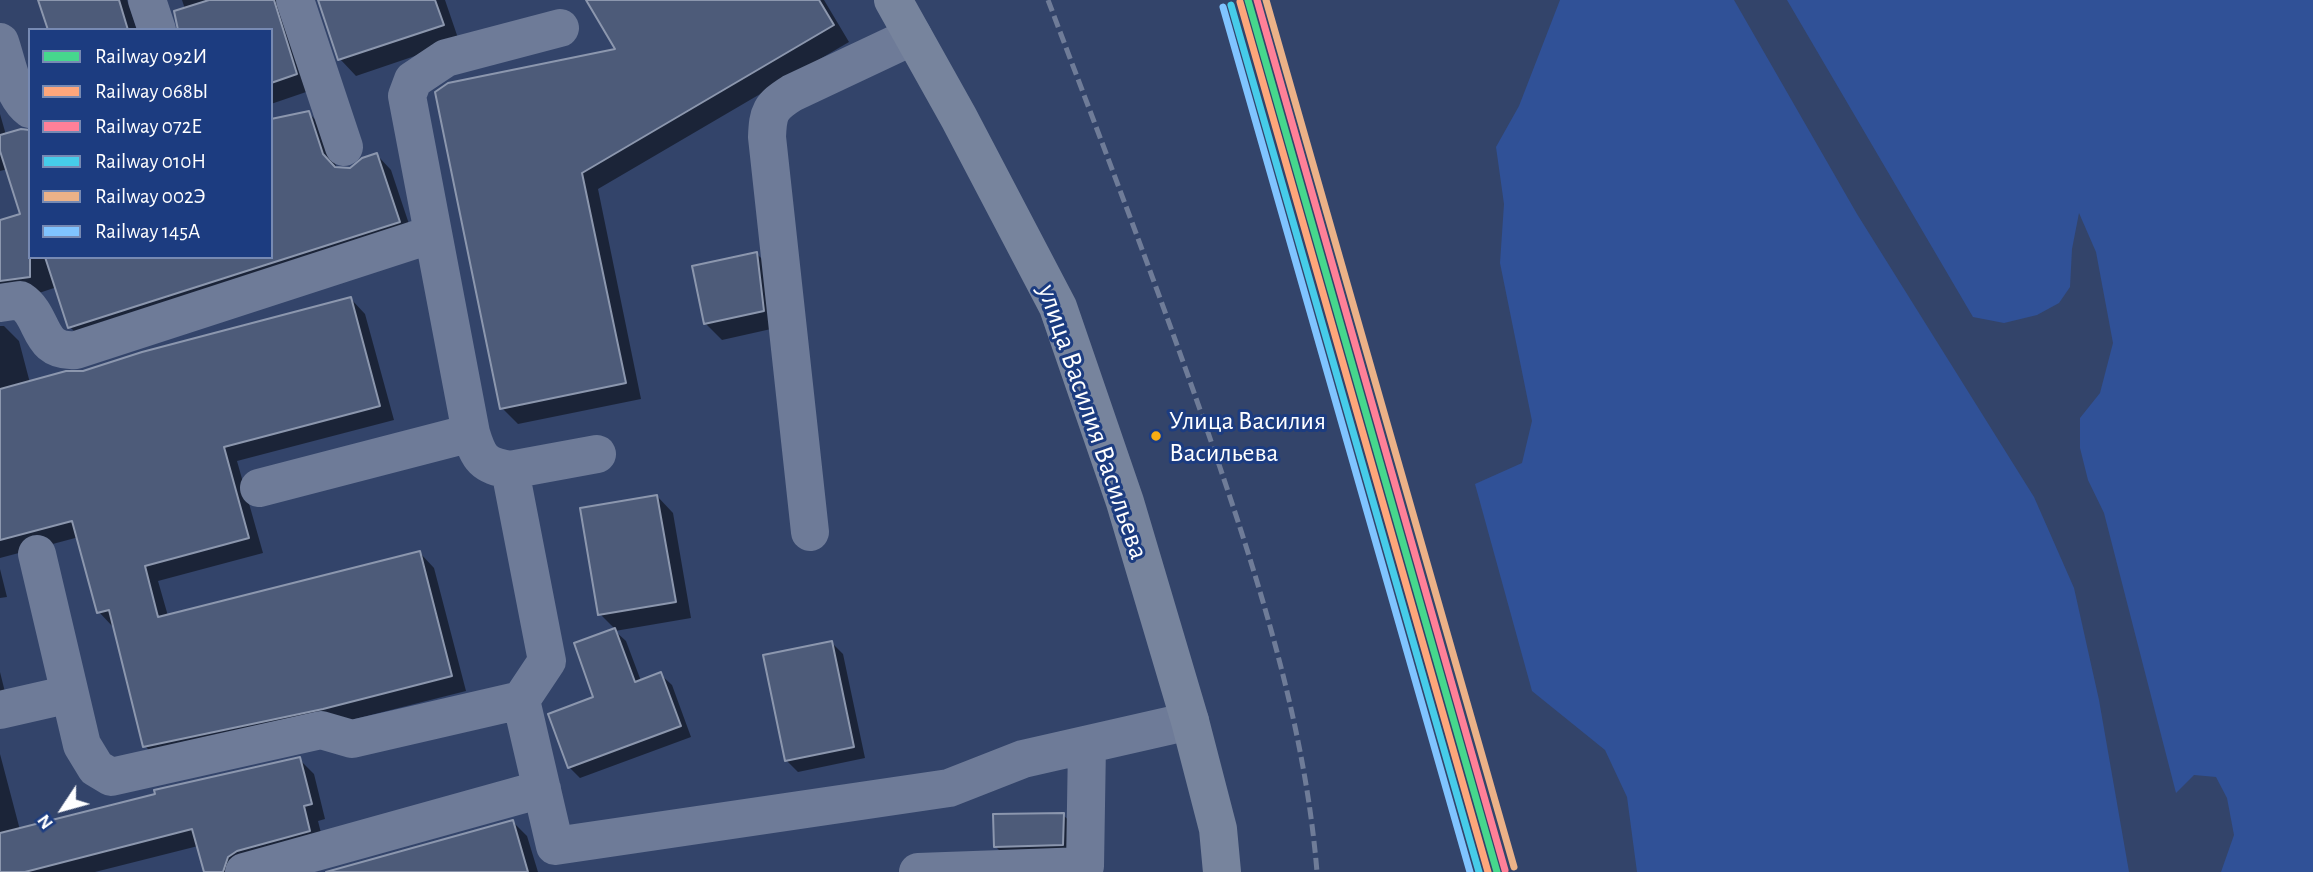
<!DOCTYPE html>
<meta charset="utf-8">
<style>
body{margin:0}
#map{position:relative;width:2313px;height:872px;overflow:hidden;background:#33446a;font-family:"Alegreya Sans",sans-serif}
canvas{display:block}
.legend{position:absolute;left:28px;top:28px;width:245px;height:231px;box-sizing:border-box;background:#1c3c80;border:2px solid #778ab3;margin:0;padding:9px 12px;list-style:none;font-size:21px;color:#fff}
.legend li{display:flex;align-items:center;gap:14px;height:35px}
.legend b{width:35px;border:2px solid #778ab3}
.north{position:absolute;left:28px;top:774px;width:70px;height:70px;-webkit-text-stroke:5px #1c3c80;paint-order:stroke;rotate:234deg;font-size:19px;font-weight:700;line-height:28px;text-align:center;color:#fff}
.north::after{content:'';display:block;margin:auto;width:24px;height:32px;background:#fff;clip-path:polygon(50% 0,100% 100%,50% 72%,0 100%)}
</style>
<div id="map">
<canvas width="2313" height="872"></canvas>
<ul class="legend">
<li><b style="height:9px;background:#46d78d"></b>Railway 092И</li>
<li><b style="height:9px;background:#fea67b"></b>Railway 068Ы</li>
<li><b style="height:9px;background:#ff8098"></b>Railway 072Е</li>
<li><b style="height:9px;background:#46cce9"></b>Railway 010Н</li>
<li><b style="height:9px;background:#ebb288"></b>Railway 002Э</li>
<li><b style="height:9px;background:#80c4ff"></b>Railway 145А</li>
</ul>
<div class="north">N</div>
</div>
<script>
const ctx = document.querySelector('canvas').getContext('2d');
ctx.lineJoin = 'round';
function fillPath(path, color) { ctx.fillStyle = color; ctx.fill(path, 'evenodd'); }
function strokePath(path, color, width, dash) { ctx.strokeStyle = color; ctx.lineWidth = width; ctx.lineCap = dash ? 'butt' : 'round'; ctx.setLineDash(dash || []); ctx.stroke(path); }
function drawText(font, color, halo, rows, align = 'center') {
  ctx.font = font + ' "Alegreya Sans",sans-serif'; ctx.lineWidth = 6; ctx.setLineDash([]); ctx.textBaseline = 'middle'; ctx.strokeStyle = halo; ctx.fillStyle = color; for (const [text, x, y, turn = 0] of rows) {
    ctx.save(); ctx.translate(x, y); ctx.rotate((+turn || 0) * Math.PI / 180); ctx.textAlign = isNaN(turn) ? turn : align; if (halo) ctx.strokeText(text, 0, 0); ctx.fillText(text, 0, 0); ctx.restore();
  }
}
fillPath(new Path2D(`
 M 1560,0 L 1734,0 L 1857,214 L 2034,497 L 2074,588 L 2099,700 L 2129,872 L 1637,872 L 1627,797 L 1605,750 L 1532,691 L 1475,484 L 1522,463 L 1532,421 L 1500,263 L 1504,204 L 1496,147 L 1519,106 Z
 M 1787,0 L 2313,0 L 2313,872 L 2221,872 L 2234,835 L 2227,798 L 2216,777 L 2194,775 L 2176,793 L 2104,513 L 2088,480 L 2080,448 L 2080,418 L 2100,393 L 2113,343 L 2096,252 L 2079,213 L 2072,249 L 2070,287 L 2059,303 L 2037,315 L 2004,323 L 1973,317 Z`), '#305197');
fillPath(new Path2D(`
 M 40,0 L 127,0 L 137,30 L 50,30 Z
 M 182,0 L 297,0 L 312,90 L 271,104 L 271,30 L 185,9 Z
 M 320,0 L 445,0 L 459,41 L 356,76 L 340,59 Z
 M 588,0 L 824,0 L 849,42 L 598,189 L 641,399 L 518,424 L 502,408 L 618,50 Z
 M 309,113 L 323,128 L 337,169 L 351,170 L 363,160 L 377,155 L 391,170 L 413,236 L 89,342 L 85,342 L 70,327 L 57,287 L 39,293 L 12,295 L 0,302 L 0,222 L 23,215 L 8,169 L 0,171 L 0,114 L 6,135 L 22,130 L 30,131 L 30,257 L 271,257 L 271,121 Z
 M 757,254 L 773,270 L 780,327 L 722,340 L 705,323 Z
 M 351,299 L 365,314 L 394,420 L 237,461 L 263,553 L 158,581 L 168,616 L 420,553 L 434,568 L 466,691 L 339,723 L 160,761 L 145,746 L 113,627 L 99,612 L 79,537 L 0,558 L 0,326 L 4,326 L 19,341 L 30,383 L 83,373 Z
 M 657,496 L 673,513 L 691,618 L 615,631 L 626,641 L 641,681 L 660,674 L 672,685 L 691,737 L 580,778 L 569,767 L 596,698 L 576,644 L 616,630 L 600,614 Z
 M 0,569 L 7,597 L 0,598 Z
 M 831,642 L 843,654 L 865,758 L 798,772 L 787,761 Z
 M 0,672 L 8,704 L 0,708 Z
 M 0,754 L 20,830 L 299,759 L 314,774 L 325,819 L 318,821 L 324,845 L 243,872 L 205,872 L 198,846 L 95,872 L 0,872 Z
 M 1063,815 L 1075,826 L 1074,856 L 1007,858 L 996,847 Z
 M 513,822 L 527,836 L 538,872 L 332,872 Z`), '#0007');
const building = new Path2D(`
 M 38,0 L 119,0 L 128,30 L 48,30 Z
 M 209,0 L 274,0 L 297,74 L 271,83 L 271,30 L 178,30 L 174,11 Z
 M 318,0 L 435,0 L 444,25 L 338,60 Z
 M 586,0 L 819,0 L 834,25 L 582,173 L 626,383 L 500,409 L 435,92 L 448,83 L 615,49 Z
 M 309,111 L 323,154 L 335,167 L 350,168 L 362,158 L 377,153 L 400,222 L 68,328 L 45,257 L 271,257 L 271,119 Z
 M 21,129 L 30,130 L 30,277 L 0,281 L 0,220 L 20,214 L 0,151 L 0,135 Z
 M 757,252 L 764,311 L 704,324 L 692,266 Z
 M 351,297 L 380,406 L 224,447 L 249,538 L 145,566 L 158,617 L 420,551 L 452,676 L 323,709 L 143,747 L 109,610 L 97,613 L 72,521 L 0,540 L 0,389 L 66,371 L 83,371 L 142,352 Z
 M 657,495 L 676,602 L 598,615 L 580,508 Z
 M 615,628 L 635,682 L 661,672 L 681,726 L 568,768 L 548,714 L 593,697 L 574,643 Z
 M 832,641 L 854,747 L 785,761 L 763,655 Z
 M 300,757 L 312,804 L 304,806 L 310,831 L 237,851 L 228,857 L 223,872 L 204,872 L 192,829 L 25,872 L 0,872 L 0,833 L 155,794 L 154,790 Z
 M 1064,813 L 1063,845 L 994,847 L 993,814 Z
 M 513,820 L 528,872 L 326,872 Z`);
fillPath(building, '#4d5b79');
strokePath(building, '#8c97ae', 2);
strokePath(new Path2D(`
 M 147,0 L 157,30
 M 295,0 L 344,147
 M 560,28 L 446,58 L 413,80 L 407,96 L 471,433 C 479,459 483,465 510,470 L 547,661 L 521,700 L 555,846 L 949,788 L 1023,759 L 1190,721
 M 0,42 C 7,62 12,96 30,109
 M 0,303 L 20,300 C 46,317 36,353 76,350 L 433,234
 M 510,470 L 597,454
 M 259,488 L 471,433
 M 810,532 L 767,137 C 768,112 770,107 792,93 L 913,36
 M 37,554 L 70,694
 M 0,710 L 70,694 L 82,745 L 96,768 L 111,777 L 321,730 L 352,739 L 521,700
 M 244,872 L 542,789
 M 918,872 L 1085,866 L 1087,745`), '#6e7b98', 38);
strokePath(new Path2D(`
 M 893,0 L 959,118 L 1058,307 L 1125,502 L 1190,721 L 1218,829 L 1222,872`), '#77849d', 38);
strokePath(new Path2D(`
 M 1048,0 C 1104,148 1161,296 1213,447 C 1260,584 1305,726 1317,872`), '#6f7c98', 5, [12, 5]);
strokePath(new Path2D(`
 M 1248,0 L 1497,872`), '#46d78d', 7);
strokePath(new Path2D(`
 M 1240,2 L 1488,872`), '#fea67b', 7);
strokePath(new Path2D(`
 M 1257,0 L 1505,870`), '#ff8098', 7);
strokePath(new Path2D(`
 M 1231,5 L 1479,872`), '#46cce9', 7);
strokePath(new Path2D(`
 M 1266,0 L 1514,867`), '#ebb288', 7);
strokePath(new Path2D(`
 M 1223,7 L 1470,872`), '#80c4ff', 7);
for (const [x, y, r, color] of [
 [1156,436,6,"#f8ad13"]
]) { const dot = new Path2D(); dot.arc(x, y, r, 0, 2 * Math.PI); ctx.fillStyle = color; ctx.fill(dot); strokePath(dot, '#1c3c80', 2.5); }
drawText('26px', '#fff', '#1c3c80', [
 ["Улица Василия",1169,421],
 ["Васильева",1169,453]
], 'left');
drawText('28px', '#fff', '#1c3c80', [
 ["улица Василия Васильева",1093,422,71]
]);
</script>
